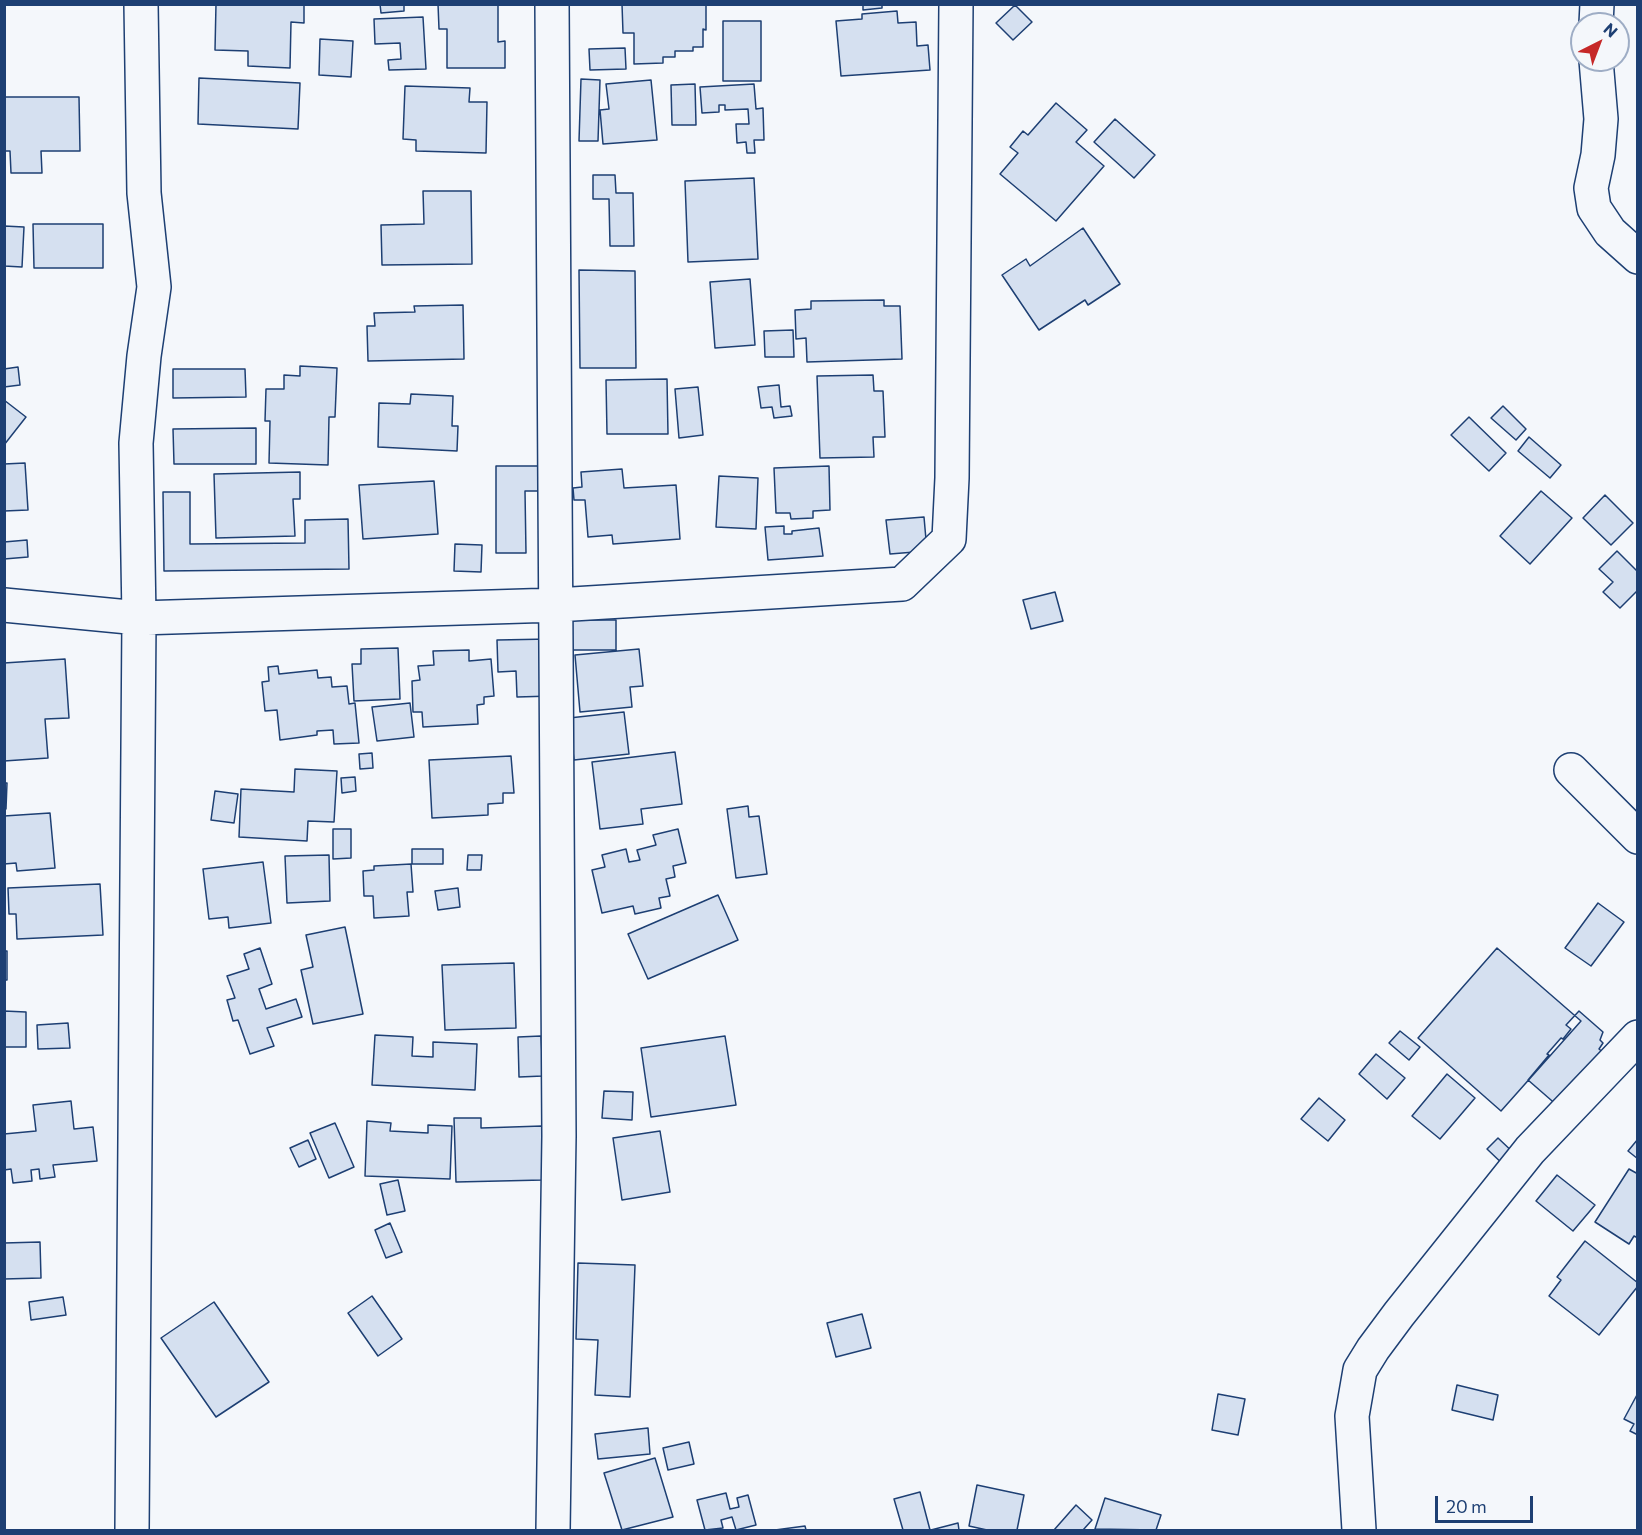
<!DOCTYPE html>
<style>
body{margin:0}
#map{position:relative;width:1642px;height:1535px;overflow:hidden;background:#f4f7fb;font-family:Commissioner,sans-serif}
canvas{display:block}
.frame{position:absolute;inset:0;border:6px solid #1d3f73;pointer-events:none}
.north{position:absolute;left:1570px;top:12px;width:60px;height:60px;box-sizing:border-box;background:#f4f7fb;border:2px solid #9eadc5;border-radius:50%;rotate:42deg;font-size:16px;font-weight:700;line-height:24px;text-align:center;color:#1d3f73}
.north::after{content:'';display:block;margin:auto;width:21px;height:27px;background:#c62828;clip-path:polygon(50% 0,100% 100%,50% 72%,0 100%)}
.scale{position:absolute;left:1435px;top:1496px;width:98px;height:27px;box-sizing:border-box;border:3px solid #1d3f73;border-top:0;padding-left:8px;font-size:18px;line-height:21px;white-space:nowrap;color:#1d3f73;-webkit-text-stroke:4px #f4f7fb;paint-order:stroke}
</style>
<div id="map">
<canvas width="1642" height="1535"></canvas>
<div class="frame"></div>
<div class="north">N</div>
<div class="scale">20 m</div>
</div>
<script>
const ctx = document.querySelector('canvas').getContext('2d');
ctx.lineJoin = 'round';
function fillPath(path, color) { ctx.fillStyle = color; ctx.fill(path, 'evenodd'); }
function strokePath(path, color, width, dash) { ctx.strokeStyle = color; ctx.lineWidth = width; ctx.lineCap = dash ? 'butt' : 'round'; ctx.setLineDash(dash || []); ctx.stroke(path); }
const building = new Path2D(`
 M 216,4 L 304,4 L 304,23 L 291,22 L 290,68 L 248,66 L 248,51 L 215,50 Z
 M 380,4 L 404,4 L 404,11 L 381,13 Z
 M 438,4 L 498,4 L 498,42 L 505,41 L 505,68 L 447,68 L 447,29 L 439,29 Z
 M 622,4 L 706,4 L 706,30 L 703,29 L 703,47 L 693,47 L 693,51 L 675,51 L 675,57 L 663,57 L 663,63 L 634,64 L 634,33 L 623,33 Z
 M 863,4 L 882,4 L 882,8 L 863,10 Z
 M 1015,5 L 1032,22 L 1013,40 L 996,23 Z
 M 897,11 L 898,23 L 916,22 L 917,46 L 928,45 L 930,70 L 841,76 L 836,21 L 862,19 L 862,14 Z
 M 423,17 L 426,69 L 389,70 L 388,60 L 401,59 L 400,43 L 375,44 L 374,19 Z
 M 723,21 L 761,21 L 761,81 L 723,81 Z
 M 320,39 L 353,41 L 351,77 L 319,75 Z
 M 625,48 L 626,69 L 590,70 L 589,49 Z
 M 199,78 L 300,83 L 298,129 L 198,124 Z
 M 581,79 L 600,80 L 598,141 L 579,141 Z
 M 651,80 L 657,140 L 603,144 L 600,110 L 609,109 L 606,84 Z
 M 695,84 L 696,125 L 672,125 L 671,85 Z
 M 754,84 L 756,109 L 763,108 L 764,140 L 754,140 L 755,153 L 747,153 L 746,142 L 737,143 L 736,124 L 749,124 L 748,109 L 725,110 L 725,105 L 719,105 L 719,112 L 702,113 L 700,87 Z
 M 405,86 L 470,88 L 469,102 L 487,102 L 486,153 L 416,151 L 416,140 L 403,139 Z
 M 4,97 L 79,97 L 80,151 L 41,151 L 42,173 L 11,173 L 10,151 L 4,151 Z
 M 1056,103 L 1087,130 L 1076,142 L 1104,166 L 1056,221 L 1000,174 L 1018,153 L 1010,147 L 1023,131 L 1028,135 Z
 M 1115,119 L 1155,155 L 1134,178 L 1094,142 Z
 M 593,175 L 615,175 L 616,193 L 633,193 L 634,246 L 610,246 L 609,199 L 593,199 Z
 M 754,178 L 758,259 L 688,262 L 685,181 Z
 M 423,191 L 471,191 L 472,264 L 382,265 L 381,225 L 424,224 Z
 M 33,224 L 103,224 L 103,268 L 34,268 Z
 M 4,226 L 24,227 L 22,267 L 4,266 Z
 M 1083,228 L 1120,284 L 1088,305 L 1085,300 L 1039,330 L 1002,275 L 1026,259 L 1030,266 Z
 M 579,270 L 635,271 L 636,368 L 580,368 Z
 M 750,279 L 755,345 L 715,348 L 710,282 Z
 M 884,300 L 884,306 L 900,306 L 902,359 L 807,362 L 806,338 L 796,339 L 795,310 L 811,309 L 811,301 Z
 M 463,305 L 464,359 L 368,361 L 367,326 L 375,326 L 374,313 L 415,312 L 414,306 Z
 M 793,330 L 794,357 L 765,357 L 764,331 Z
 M 300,366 L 337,368 L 335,417 L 329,417 L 328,465 L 269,463 L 270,421 L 265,421 L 266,389 L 284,389 L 284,375 L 300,376 Z
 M 18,367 L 20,385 L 4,387 L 4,369 Z
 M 173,369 L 245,369 L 246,397 L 173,398 Z
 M 873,375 L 874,391 L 883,391 L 885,437 L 873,437 L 874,457 L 820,458 L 817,376 Z
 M 667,379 L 668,434 L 607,434 L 606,380 Z
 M 779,385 L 781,407 L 790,406 L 792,416 L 774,418 L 772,407 L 761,408 L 758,387 Z
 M 698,387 L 703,435 L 679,438 L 675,389 Z
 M 411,394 L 453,396 L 452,426 L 458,426 L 457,451 L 378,447 L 379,403 L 410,404 Z
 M 4,400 L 26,417 L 4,445 Z
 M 1503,406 L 1526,429 L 1516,440 L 1491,418 Z
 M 1469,417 L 1506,453 L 1489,471 L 1451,435 Z
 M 256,428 L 256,464 L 174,464 L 173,429 Z
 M 1529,437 L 1561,465 L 1550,478 L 1518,451 Z
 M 25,463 L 28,510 L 4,511 L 4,464 Z
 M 496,466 L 542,466 L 542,491 L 525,491 L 526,553 L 496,553 Z
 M 829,466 L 830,510 L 813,511 L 813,518 L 791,519 L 790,513 L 776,513 L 774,468 Z
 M 622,469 L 624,488 L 676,485 L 680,539 L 613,544 L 612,535 L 588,537 L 585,500 L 574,500 L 573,488 L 582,487 L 581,472 Z
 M 300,472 L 300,499 L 293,499 L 295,536 L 216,538 L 214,474 Z
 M 719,476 L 758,478 L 756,529 L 716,527 Z
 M 434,481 L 438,534 L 363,539 L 359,485 Z
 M 1541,491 L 1572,518 L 1530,564 L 1500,536 Z
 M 163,492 L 190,492 L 190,544 L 305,543 L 305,520 L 348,519 L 349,569 L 164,571 Z
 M 1605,495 L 1633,523 L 1611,545 L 1583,518 Z
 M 924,517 L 927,551 L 890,554 L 886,520 Z
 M 784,526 L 784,534 L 792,534 L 792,531 L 819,528 L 823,556 L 768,560 L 765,527 Z
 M 27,540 L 28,557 L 4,559 L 4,542 Z
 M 455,544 L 482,545 L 481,572 L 454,571 Z
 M 1617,551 L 1638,572 L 1638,590 L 1620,608 L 1603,592 L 1613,582 L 1599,569 Z
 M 1055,592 L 1063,621 L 1031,629 L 1023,600 Z
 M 570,620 L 616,620 L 616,650 L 570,650 Z
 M 550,639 L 552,696 L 517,697 L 516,671 L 498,672 L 497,640 Z
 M 398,648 L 400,699 L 354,701 L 352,664 L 361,664 L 361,649 Z
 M 639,649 L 643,686 L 630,687 L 632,707 L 580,712 L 575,655 Z
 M 469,650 L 469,661 L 491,659 L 494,696 L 484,697 L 484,704 L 477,705 L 478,724 L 423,727 L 422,712 L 413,712 L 412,681 L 420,680 L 418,666 L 434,665 L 433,651 Z
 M 65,659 L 69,718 L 45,719 L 48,758 L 4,761 L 4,663 Z
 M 278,666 L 279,674 L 317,670 L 318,678 L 331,677 L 332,687 L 347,686 L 349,704 L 355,703 L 359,743 L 334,744 L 333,730 L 317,731 L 317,735 L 280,740 L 277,710 L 265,711 L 262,682 L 269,681 L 268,667 Z
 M 410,703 L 414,737 L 377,741 L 372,707 Z
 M 624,712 L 629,754 L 574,760 L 569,718 Z
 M 675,752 L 682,804 L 641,809 L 643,824 L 600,829 L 592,762 Z
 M 372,753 L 373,768 L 360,769 L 359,754 Z
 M 511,756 L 514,793 L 503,793 L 503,803 L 488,804 L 488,815 L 432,818 L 429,760 Z
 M 295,769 L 337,771 L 334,822 L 308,821 L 307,841 L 239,837 L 241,789 L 294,792 Z
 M 355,777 L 356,791 L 342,793 L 341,778 Z
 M 4,783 L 7,783 L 6,809 L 4,809 Z
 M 215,791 L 238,794 L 234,823 L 211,820 Z
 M 748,806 L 749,817 L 759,816 L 767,874 L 736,878 L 727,809 Z
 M 50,813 L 55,868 L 17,871 L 16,863 L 4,864 L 4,816 Z
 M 333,829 L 351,829 L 351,858 L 333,859 Z
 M 678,829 L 686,863 L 673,866 L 675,877 L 666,879 L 670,896 L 659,898 L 661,908 L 635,914 L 633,906 L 602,913 L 592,870 L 605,867 L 602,855 L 626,849 L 629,862 L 640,860 L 637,850 L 656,845 L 653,835 Z
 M 412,849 L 443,849 L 443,864 L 412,864 Z
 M 329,855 L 330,901 L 287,903 L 285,856 Z
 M 468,855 L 482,855 L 481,870 L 467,870 Z
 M 263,862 L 271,923 L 229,928 L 228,917 L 209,919 L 203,869 Z
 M 411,864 L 413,892 L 407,892 L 409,916 L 374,918 L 373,896 L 364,896 L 363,871 L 374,870 L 374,866 Z
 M 100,884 L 103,935 L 17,939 L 16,914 L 9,914 L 8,888 Z
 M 458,888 L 460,907 L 438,910 L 435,891 Z
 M 718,895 L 738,940 L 648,979 L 628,934 Z
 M 1598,903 L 1624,922 L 1591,966 L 1565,948 Z
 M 345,927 L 363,1014 L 313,1024 L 301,970 L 313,967 L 306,935 Z
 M 260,948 L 272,984 L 259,989 L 266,1009 L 296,999 L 302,1017 L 267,1028 L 274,1046 L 250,1054 L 238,1020 L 233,1021 L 227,1000 L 235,998 L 227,976 L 249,969 L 244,954 Z
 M 1497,948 L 1581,1021 L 1501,1111 L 1418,1038 Z
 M 4,951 L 7,951 L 7,980 L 4,980 Z
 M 514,963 L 516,1028 L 445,1030 L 442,965 Z
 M 4,1011 L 26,1012 L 26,1047 L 4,1047 Z
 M 1579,1011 L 1603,1032 L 1600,1040 L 1603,1043 L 1599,1049 L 1605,1054 L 1559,1107 L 1528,1080 L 1549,1055 L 1547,1054 L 1561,1038 L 1563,1039 L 1571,1029 L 1566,1025 Z
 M 68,1023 L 70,1048 L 38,1049 L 37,1025 Z
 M 1400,1031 L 1420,1047 L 1409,1060 L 1389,1043 Z
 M 375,1035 L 413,1037 L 412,1056 L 433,1057 L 433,1042 L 477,1044 L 475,1090 L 372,1085 Z
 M 541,1036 L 543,1076 L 519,1077 L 518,1037 Z
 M 725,1036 L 736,1105 L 651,1117 L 641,1048 Z
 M 1376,1054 L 1405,1078 L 1387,1099 L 1359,1074 Z
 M 1447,1074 L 1475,1098 L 1440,1139 L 1412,1116 Z
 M 604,1091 L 633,1092 L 632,1120 L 602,1118 Z
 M 1319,1098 L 1345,1120 L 1328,1141 L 1301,1119 Z
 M 71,1101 L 74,1129 L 93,1127 L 97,1161 L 53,1165 L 55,1177 L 40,1179 L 39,1169 L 31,1170 L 32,1181 L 13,1183 L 11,1169 L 4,1170 L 4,1134 L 36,1131 L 33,1105 Z
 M 454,1118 L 481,1118 L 481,1128 L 542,1126 L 543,1180 L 456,1182 Z
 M 367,1121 L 391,1123 L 390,1131 L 428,1133 L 428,1125 L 452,1126 L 450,1179 L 365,1176 Z
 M 335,1123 L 354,1167 L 329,1178 L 310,1133 Z
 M 660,1131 L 670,1192 L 622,1200 L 613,1138 Z
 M 1498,1138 L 1518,1157 L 1507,1168 L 1487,1149 Z
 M 1638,1139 L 1638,1159 L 1628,1151 Z
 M 308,1140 L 316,1159 L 299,1167 L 290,1148 Z
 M 1629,1169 L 1638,1174 L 1638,1238 L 1634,1236 L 1629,1244 L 1595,1222 Z
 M 1557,1175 L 1595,1205 L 1573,1231 L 1536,1201 Z
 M 398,1180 L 405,1211 L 387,1215 L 380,1184 Z
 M 390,1223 L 402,1252 L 386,1258 L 375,1230 Z
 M 1585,1241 L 1638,1283 L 1638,1286 L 1599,1335 L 1549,1296 L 1561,1280 L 1557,1277 Z
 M 40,1242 L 41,1278 L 4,1279 L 4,1243 Z
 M 578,1263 L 635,1265 L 630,1397 L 595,1395 L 598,1340 L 576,1339 Z
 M 372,1296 L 402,1339 L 378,1356 L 348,1313 Z
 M 63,1297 L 66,1315 L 31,1320 L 29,1302 Z
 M 214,1302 L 269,1382 L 216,1417 L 161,1338 Z
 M 862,1314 L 871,1348 L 836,1357 L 827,1323 Z
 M 1457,1385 L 1498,1395 L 1493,1420 L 1452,1410 Z
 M 1638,1393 L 1638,1435 L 1630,1431 L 1634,1424 L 1624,1419 Z
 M 1218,1394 L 1245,1399 L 1238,1435 L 1212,1430 Z
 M 648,1428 L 650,1454 L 598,1459 L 595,1434 Z
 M 689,1442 L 694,1464 L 668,1470 L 663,1448 Z
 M 655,1458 L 673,1517 L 622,1530 L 604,1473 Z
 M 977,1485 L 1024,1495 L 1017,1530 L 987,1530 L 969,1526 Z
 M 920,1492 L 930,1530 L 903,1530 L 894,1499 Z
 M 726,1493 L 730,1509 L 739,1507 L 737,1498 L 748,1495 L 756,1525 L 736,1530 L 732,1517 L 721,1520 L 723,1528 L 705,1530 L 697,1500 Z
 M 1105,1498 L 1161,1515 L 1156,1530 L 1095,1529 Z
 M 1076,1505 L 1092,1520 L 1083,1530 L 1054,1530 Z
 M 958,1523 L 959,1530 L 931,1530 Z
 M 805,1526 L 806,1530 L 775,1530 Z`);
fillPath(building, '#d5e0f0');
strokePath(building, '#1d3f73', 1.5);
const minor = new Path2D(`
 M 552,4 L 559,1136 L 553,1530
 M 1596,24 L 1597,4
 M 1596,60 L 1601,119 L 1598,155 L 1591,188 L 1594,208 L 1610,232 L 1638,257
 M 4,605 L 139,618 L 556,605 L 902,584 L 949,539 L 952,478 L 956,4
 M 1571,770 L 1638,837
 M 132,1530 L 139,618 L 136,443 L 144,356 L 154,287 L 144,193 L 141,4
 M 1359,1530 L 1352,1416 L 1360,1370 L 1373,1349 L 1399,1314 L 1530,1150 L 1638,1037`);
strokePath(minor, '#1d3f73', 36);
strokePath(minor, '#f4f7fb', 33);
</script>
